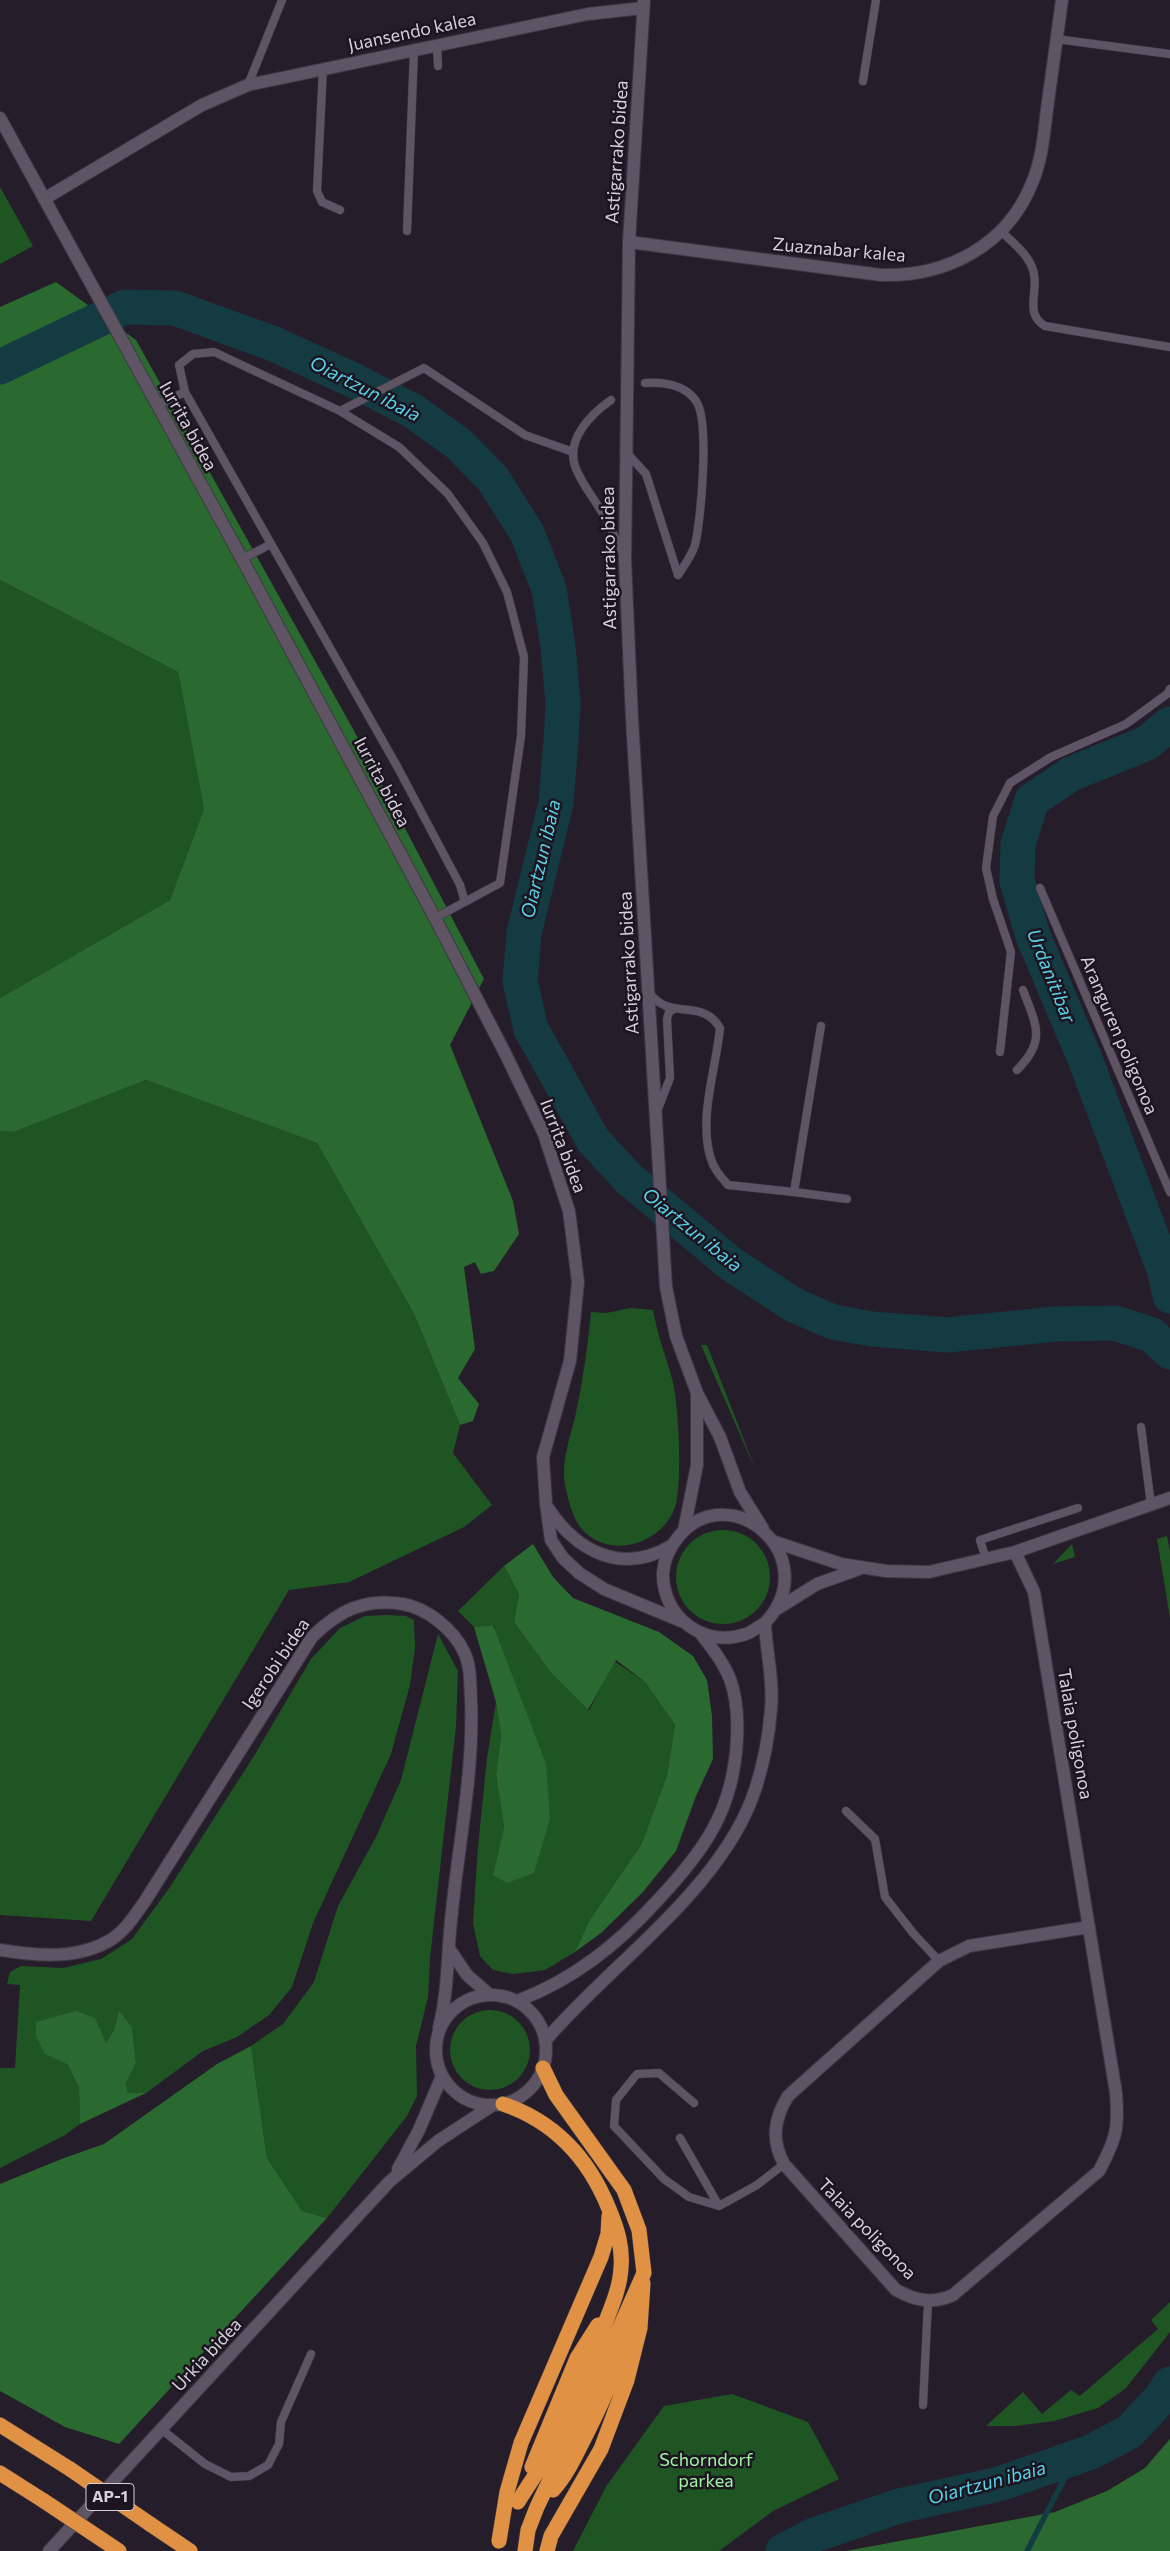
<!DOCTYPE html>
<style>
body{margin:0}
canvas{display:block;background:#251d2a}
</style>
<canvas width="1170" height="2551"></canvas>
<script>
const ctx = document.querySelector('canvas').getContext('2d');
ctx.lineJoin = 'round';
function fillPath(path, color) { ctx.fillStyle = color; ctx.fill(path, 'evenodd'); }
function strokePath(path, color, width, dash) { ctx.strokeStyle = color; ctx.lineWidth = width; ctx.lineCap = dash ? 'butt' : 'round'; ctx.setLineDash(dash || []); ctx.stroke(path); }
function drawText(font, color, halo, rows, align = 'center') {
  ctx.font = font + ' Commissioner,sans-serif'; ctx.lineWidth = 5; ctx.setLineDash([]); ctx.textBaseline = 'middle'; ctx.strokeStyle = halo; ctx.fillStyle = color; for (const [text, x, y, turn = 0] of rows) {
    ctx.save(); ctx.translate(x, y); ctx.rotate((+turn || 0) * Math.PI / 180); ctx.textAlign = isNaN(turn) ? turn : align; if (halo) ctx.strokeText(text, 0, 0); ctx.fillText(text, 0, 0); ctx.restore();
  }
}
fillPath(new Path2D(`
 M 0,187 L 33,246 L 0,264 Z
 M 0,580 L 178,672 L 204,809 L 170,900 L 0,998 Z
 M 146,1080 L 317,1143 L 414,1314 L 460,1425 L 453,1453 L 492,1505 L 464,1527 L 349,1582 L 289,1590 L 91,1921 L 0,1915 L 0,1131 L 14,1132 Z
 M 631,1308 L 653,1310 C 657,1334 666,1356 672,1379 C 679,1403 682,1481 676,1504 C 666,1540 618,1559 588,1535 C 573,1523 568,1500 565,1484 C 561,1460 571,1436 576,1413 C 583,1379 588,1346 591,1312 L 606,1313 Z
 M 701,1345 L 707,1345 L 756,1471 Z
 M676 1577a47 47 0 1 1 94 0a47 47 0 1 1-94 0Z
 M 1167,1536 L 1170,1551 L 1170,1618 L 1157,1539 Z
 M 1072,1544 L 1075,1557 L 1053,1564 Z
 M 504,1566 L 519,1594 L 514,1622 L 551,1673 L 589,1711 L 614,1661 L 645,1682 L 675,1725 L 667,1775 L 641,1845 L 589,1921 L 575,1952 L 545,1970 L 513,1974 L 493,1970 L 480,1956 L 473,1923 L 478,1847 L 487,1758 L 496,1702 L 501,1736 L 496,1775 L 504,1827 L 493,1875 L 533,1873 L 494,1625 L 474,1627 L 458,1611 Z
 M 386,1615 L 406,1616 L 414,1620 L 415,1648 L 410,1685 L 391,1754 L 313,1923 L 292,1987 L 269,2015 L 237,2037 L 203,2051 L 146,2093 L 128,2093 L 126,2083 L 136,2063 L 132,2027 L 119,2010 L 114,2030 L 106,2043 L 45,2054 L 68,2065 L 79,2088 L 80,2124 L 65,2135 L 0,2168 L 0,2068 L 15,2068 L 20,1985 L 7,1984 L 10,1972 L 21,1966 L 63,1968 L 101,1959 L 132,1939 L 170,1887 L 254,1756 L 311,1659 L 340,1628 L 365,1616 Z
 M 438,1634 L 458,1671 L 456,1726 L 430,1958 L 428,1997 L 416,2046 L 417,2096 L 407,2116 L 327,2218 L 302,2211 L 267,2158 L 251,2046 L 283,2024 L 314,1982 L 338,1906 L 376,1837 L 401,1780 Z
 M450 2050a40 40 0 1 1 80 0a40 40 0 1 1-80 0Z
 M 1170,2302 L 1170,2332 L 1126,2388 L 1098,2408 L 1054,2421 L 1015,2426 L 986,2426 L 1023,2392 L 1042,2414 L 1071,2390 L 1080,2396 L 1158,2329 L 1151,2320 Z
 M 732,2394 L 808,2422 L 839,2479 L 773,2511 L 719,2551 L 573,2551 L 607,2485 L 664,2406 Z`), '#1f5523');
fillPath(new Path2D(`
 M 56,282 L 136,340 L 353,729 L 484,979 L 450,1045 L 513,1201 L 519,1234 L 494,1271 L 481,1274 L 475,1262 L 464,1267 L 475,1349 L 458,1378 L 479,1404 L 473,1421 L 460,1425 L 414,1314 L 317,1143 L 146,1080 L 14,1132 L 0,1131 L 0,998 L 170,900 L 204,809 L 178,672 L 0,580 L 0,307 Z
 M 533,1544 L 553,1577 L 573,1598 L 659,1632 L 693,1656 L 707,1680 L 712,1716 L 713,1759 L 696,1796 L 676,1851 L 643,1892 L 601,1933 L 575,1952 L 589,1921 L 641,1845 L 667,1775 L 675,1725 L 645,1682 L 616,1660 L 588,1710 L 551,1673 L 514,1622 L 519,1594 L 504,1566 Z
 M 493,1625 L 546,1764 L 550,1819 L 534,1873 L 507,1883 L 493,1875 L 504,1827 L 496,1775 L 501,1736 L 496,1702 L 474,1627 Z
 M 119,2010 L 132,2027 L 136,2063 L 126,2083 L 128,2093 L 146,2093 L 80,2124 L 79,2088 L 68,2065 L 45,2054 L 36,2036 L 36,2022 L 76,2011 L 95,2018 L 106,2043 L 114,2030 Z
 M 251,2046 L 267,2158 L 302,2211 L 327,2218 L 119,2444 L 65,2427 L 0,2391 L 0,2184 L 64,2158 L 104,2144 L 217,2064 Z
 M 1170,2439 L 1170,2551 L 846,2551 L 1055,2512 L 1107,2491 L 1145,2468 Z`), '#2a692f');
strokePath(new Path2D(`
 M 1027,2551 L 1075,2458`), '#153b42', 5.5);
strokePath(new Path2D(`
 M 0,367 L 125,307 L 175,308 L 274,344 L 353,380 L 413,411 L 459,444 L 493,479 L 527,533 L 549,589 L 558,646 L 563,703 L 561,740 L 556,803 L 524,933 L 520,981 L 531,1029 L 593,1140 L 629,1179 L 731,1264 L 794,1305 L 833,1322 L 872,1329 L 947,1335 L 1056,1324 L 1115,1323 L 1152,1335 L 1170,1352
 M 1170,724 L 1147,743 L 1071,774 L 1032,800 L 1018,844 L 1017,881 L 1033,936 L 1085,1059 L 1165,1272 L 1170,1296
 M 783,2551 L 814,2535 L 899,2506 L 999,2484 L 1091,2452 L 1129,2432 L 1161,2398 L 1170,2384`), '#153b42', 35);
const service = new Path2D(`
 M 1056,39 L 1170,54
 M 437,45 L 438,66
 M 323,68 L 317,191 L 322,202 L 340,210
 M 863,81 L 876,0
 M 248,85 L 282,0
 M 407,231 L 414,50
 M 1001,231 C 1013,243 1028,254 1033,270 C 1040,290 1023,313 1045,326 L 1170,347
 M 645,383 C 663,382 685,385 696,401 C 710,420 701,521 695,545 C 692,555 684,566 678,575
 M 611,400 C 591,414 566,439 575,466 C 580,481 592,496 600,509 C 609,523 616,539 623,554
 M 157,405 L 185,392
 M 340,411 L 424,368 L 525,435 L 573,452
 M 626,452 L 646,474 L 678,575
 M 242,559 L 271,544
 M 1040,888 L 1170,1192
 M 435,918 L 500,883 L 521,736 L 524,657 L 507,592 L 483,543 L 448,494 L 399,447 L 340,411 L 214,352 L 193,354 L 179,365 L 185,392 L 398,768 L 460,885 L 465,902
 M 649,992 C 669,1022 702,997 720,1028 C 716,1069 699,1115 710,1156 C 713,1168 720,1176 728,1185 L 794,1192 L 821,1026
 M 1000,1052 L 1011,952 L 993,899 L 986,868 L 993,816 L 1010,783 L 1051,757 L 1126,724 L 1167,694 L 1170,689
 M 1017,1070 C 1047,1040 1036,1025 1023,990
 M 658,1109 L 670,1078 L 667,1019 L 669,1012 L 674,1009
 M 794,1192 L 847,1199
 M 1141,1427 L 1151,1505
 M 986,1559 L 980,1540 L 1078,1508
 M 846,1811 L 875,1839 L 885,1897 L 913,1933 L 939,1961
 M 694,2103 L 659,2073 L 637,2074 L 616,2100 L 614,2126 L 664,2179 L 689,2197 L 719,2206 L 757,2185 L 784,2164
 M 680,2138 L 719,2206
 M 923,2405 L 928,2301
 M 161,2429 L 205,2464 L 231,2477 L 249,2476 L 268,2465 L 279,2444 L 281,2422 L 311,2354`);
const minor = new Path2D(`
 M 44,199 L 202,105 L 248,85 L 588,14 L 643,8
 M 629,242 L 881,275 C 946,277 1007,246 1032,183 C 1042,160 1044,134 1047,109 C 1052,73 1057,36 1062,0
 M 775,1542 L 841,1564 L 886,1571 L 929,1572 L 1015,1552 L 1170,1498
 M 1015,1552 L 1034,1592 L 1116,2093 C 1119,2129 1116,2139 1099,2171 L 953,2295 C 933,2304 916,2301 896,2290 L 784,2164 C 771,2140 774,2119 788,2096 L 939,1961 L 969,1946 L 1089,1927
 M 777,1609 L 817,1584 L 859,1569
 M 0,1950 C 37,1956 79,1960 112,1939 C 126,1930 135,1915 145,1901 L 312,1637 C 339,1610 365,1598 403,1604 C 427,1608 454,1630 464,1652 C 471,1666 470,1684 471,1700 C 474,1771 459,1841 452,1911 C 447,1952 449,1987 439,2028
 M 450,1950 L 467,1975 L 490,1995`);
const tertiary = new Path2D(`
 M 0,118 L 242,559 L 435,918 L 505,1053 L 544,1134 L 569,1211 L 578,1282 L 570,1361 L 543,1457 L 546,1504 L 551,1540 L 563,1558 L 579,1573 L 604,1589 L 681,1621
 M 548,1508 C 577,1552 622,1575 671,1546`);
const secondary = new Path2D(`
 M 644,0 L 629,242 L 625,560 L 632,719 L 666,1287 L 676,1336 L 697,1393 L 720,1437 L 740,1492 L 763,1529
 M 684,1530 L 697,1465 L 697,1395
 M436 2050a55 55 0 1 1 110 0a55 55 0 1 1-110 0Z
 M 517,2001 C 573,1980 617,1945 657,1901 C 704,1851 734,1810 737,1738 C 738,1718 737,1698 730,1679 C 723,1662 712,1648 701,1634
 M 545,2041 C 611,1963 725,1887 756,1787 C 764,1762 769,1735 771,1709 C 774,1681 766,1651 765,1623 C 826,1558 731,1475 679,1536 C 670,1547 664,1558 663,1573 C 662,1616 703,1649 746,1634 C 752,1632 759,1626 765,1623
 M 398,2169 L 419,2130 L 442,2076
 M 49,2551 L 389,2182 L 438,2141 L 493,2105`);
const motorway = new Path2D(`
 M 503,2104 C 556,2122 589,2159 609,2209 C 617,2228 623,2247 621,2268 C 620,2289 610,2310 603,2329 C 589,2367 575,2406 556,2441 C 545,2462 530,2482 518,2502
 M 0,2425 L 70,2469
 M 532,2467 L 577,2358 L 598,2325
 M 0,2473 L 44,2501
 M 553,2490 C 568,2474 577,2452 587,2433 C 605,2397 622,2360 632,2321
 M 150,2524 L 190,2551
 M 499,2541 L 507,2492 L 521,2443 L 601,2257 L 608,2234 L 609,2216
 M 525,2551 L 528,2530 L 537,2507 L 584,2408 L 644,2273 L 639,2230 L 624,2190 L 556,2095 L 543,2068
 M 547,2551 L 551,2536 L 601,2449 L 627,2380 L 640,2328 L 643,2283`);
strokePath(service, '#3e3742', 9);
strokePath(minor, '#3e3742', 14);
strokePath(tertiary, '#3e3742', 14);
strokePath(secondary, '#3e3742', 14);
strokePath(motorway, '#3e3742', 16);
strokePath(service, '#5e5463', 8);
strokePath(minor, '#5e5463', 12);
strokePath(tertiary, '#5e5463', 12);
strokePath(secondary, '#5e5463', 12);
strokePath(motorway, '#e19144', 15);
const motorwayBridge = new Path2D(`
 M 70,2469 L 150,2524
 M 44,2501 L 119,2551`);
strokePath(motorwayBridge, '#3e3742', 16, []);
strokePath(motorwayBridge, '#e19144', 15);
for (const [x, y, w] of [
 [110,2497,48]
]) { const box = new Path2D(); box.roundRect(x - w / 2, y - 13.5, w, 27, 4); ctx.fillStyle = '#1c1420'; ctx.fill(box); strokePath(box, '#d6d0d9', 1); }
drawText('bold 16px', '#d6d0d9', null, [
 ["AP-1",110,2497]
]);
drawText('18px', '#d6d0d9', '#1c1420', [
 ["Juansendo kalea",412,32,-12],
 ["Astigarrako bidea",617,152,-86],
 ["Zuaznabar kalea",839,250,5],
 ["Iurrita bidea",188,426,61],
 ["Astigarrako bidea",609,558,-91],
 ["Iurrita bidea",382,782,62],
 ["Astigarrako bidea",629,963,-93],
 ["Aranguren poligonoa",1119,1035,67],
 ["Iurrita bidea",563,1146,69],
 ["Igerobi bidea",276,1664,-56],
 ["Talaia poligonoa",1075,1734,80],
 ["Talaia poligonoa",867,2229,46],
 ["Urkia bidea",207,2355,-47]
]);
drawText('18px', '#9ff5a1', '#1c1420', [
 ["Schorndorf",706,2460],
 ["parkea",706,2481]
]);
drawText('italic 19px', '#57d2e8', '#1c1420', [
 ["Oiartzun ibaia",365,389,27],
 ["Oiartzun ibaia",541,859,-77],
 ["Urdanitibar",1051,976,68],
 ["Oiartzun ibaia",692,1230,39],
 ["Oiartzun ibaia",987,2483,-15]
]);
</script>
